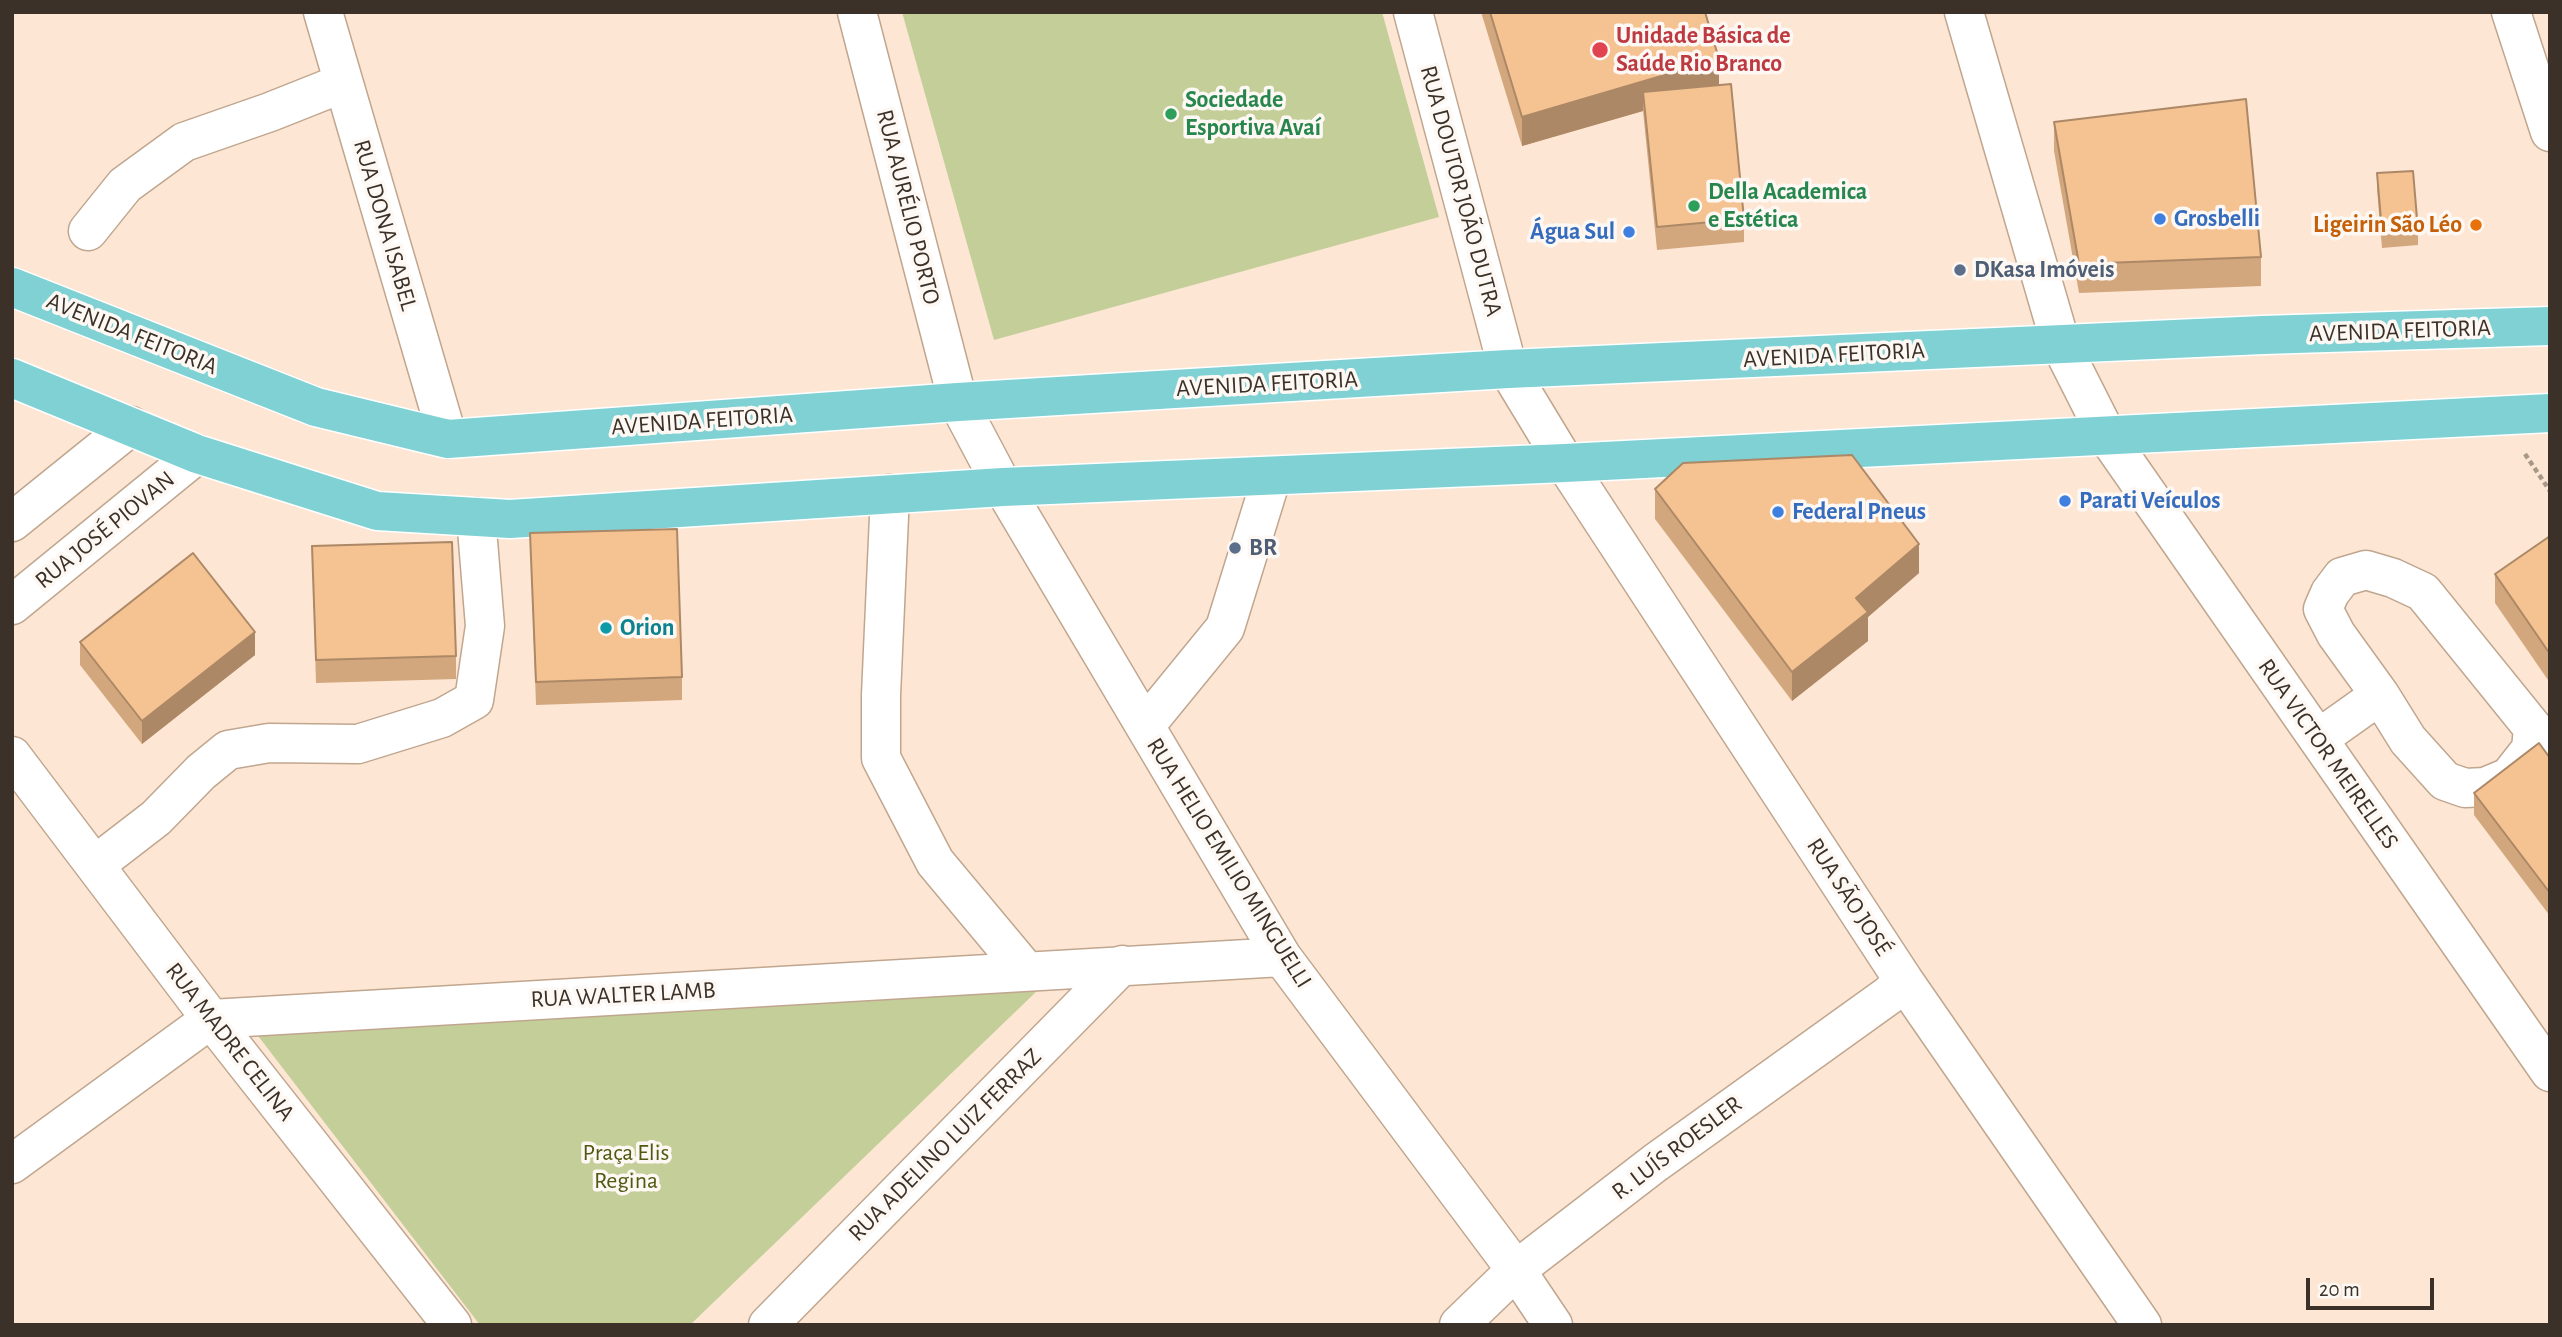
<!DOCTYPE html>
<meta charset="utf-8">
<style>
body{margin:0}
#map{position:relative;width:2562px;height:1337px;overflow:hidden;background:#fde7d4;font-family:"Alegreya Sans",sans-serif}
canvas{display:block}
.frame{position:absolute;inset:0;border:14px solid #3b3128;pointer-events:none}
.scale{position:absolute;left:2306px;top:1278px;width:128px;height:32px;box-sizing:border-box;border:4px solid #3b3128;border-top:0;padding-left:9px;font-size:21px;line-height:24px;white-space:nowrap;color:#3b3128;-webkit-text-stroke:5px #fdf8f3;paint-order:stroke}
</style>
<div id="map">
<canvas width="2562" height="1337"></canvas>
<div class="frame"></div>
<div class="scale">20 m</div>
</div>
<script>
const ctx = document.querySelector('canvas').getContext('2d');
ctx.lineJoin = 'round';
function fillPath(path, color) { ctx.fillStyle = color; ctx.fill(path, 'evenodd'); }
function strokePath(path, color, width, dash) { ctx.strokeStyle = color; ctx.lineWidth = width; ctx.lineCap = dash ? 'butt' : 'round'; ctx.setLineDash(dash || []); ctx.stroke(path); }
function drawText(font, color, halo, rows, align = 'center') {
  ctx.font = font + ' "Alegreya Sans",sans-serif'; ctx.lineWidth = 7; ctx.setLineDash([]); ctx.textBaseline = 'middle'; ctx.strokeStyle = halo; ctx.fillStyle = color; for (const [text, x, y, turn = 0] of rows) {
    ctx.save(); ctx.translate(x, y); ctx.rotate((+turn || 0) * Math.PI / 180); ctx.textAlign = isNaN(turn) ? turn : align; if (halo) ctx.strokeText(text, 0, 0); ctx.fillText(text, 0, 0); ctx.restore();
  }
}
fillPath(new Path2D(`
 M 902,12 L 1382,12 L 1439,217 L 994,340 Z
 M 1038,990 L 690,1325 L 480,1325 L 252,1028 Z`), '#c4ce99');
const minor = new Path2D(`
 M 323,12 L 448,439
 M 857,12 L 958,402 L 1003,487 L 1282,957 L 1516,1270 L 1553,1325
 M 1413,12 L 1508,369 L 1565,463 L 1904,981 L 2142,1325
 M 1964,12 L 2061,345 L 2107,436 L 2550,1072
 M 2511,12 L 2550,132
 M 88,231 L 125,185 L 184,142 L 270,112 L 343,83
 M 890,494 L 881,695 L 881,758 L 935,862 L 1026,971
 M 12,522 L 131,426
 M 12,605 L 197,454
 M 1145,726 L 1225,628 L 1272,476
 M 2318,739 L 2380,695 L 2408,740 L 2445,781 L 2465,788 L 2485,787 L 2509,777 L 2531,749 L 2533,728 L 2423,592 L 2393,578 L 2366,570 L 2342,577 L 2330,593 L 2323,609 L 2336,634 L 2380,695
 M 12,756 L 211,1019 L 452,1325
 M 95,865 L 156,818 L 201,772 L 228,750 L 269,743 L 358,744 L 442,718 L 474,700 L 485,626 L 476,517
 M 12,1164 L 211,1019 L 1282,957
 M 768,1325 L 1122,965
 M 1459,1325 L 1516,1270 L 1655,1163 L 1889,995 L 1904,981`);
const major = new Path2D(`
 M 12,287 L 316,407 L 448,439 L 958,402 L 1508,369 L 2263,335 L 2550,326
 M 12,378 L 197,454 L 377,511 L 510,519 L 1003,487 L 1565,463 L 2550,413`);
strokePath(minor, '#c0a68f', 41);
strokePath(major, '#fff', 41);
strokePath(new Path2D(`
 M 2525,454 L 2550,491`), '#a89889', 4.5, [5, 3.5]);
strokePath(minor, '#fff', 38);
strokePath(major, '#7fd1d4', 38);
fillPath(new Path2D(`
 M 1481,12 L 1705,12 L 1744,219 L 1744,242 L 1657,250 L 1643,111 L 1522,146 Z
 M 2054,122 L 2261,257 L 2261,286 L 2079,293 L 2054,151 Z
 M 2377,173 L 2418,230 L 2418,245 L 2382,248 L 2377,189 Z
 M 1655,489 L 1919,573 L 1868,617 L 1868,641 L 1792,701 L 1655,519 Z
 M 530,533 L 682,677 L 682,700 L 536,705 Z
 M 2550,536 L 2550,683 L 2495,603 L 2495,574 Z
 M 312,546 L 456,656 L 456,679 L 316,683 Z
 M 80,642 L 255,655 L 142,744 L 80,665 Z
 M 2550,758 L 2550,916 L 2474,815 L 2474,793 Z`), '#d3a77e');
fillPath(new Path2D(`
 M 1719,59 L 1719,88 L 1643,92 L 1643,111 L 1522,146 L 1522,117 Z
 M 1919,544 L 1919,573 L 1868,617 L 1868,641 L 1792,701 L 1792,672 L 1856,598 Z
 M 255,632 L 255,655 L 142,744 L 142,721 Z`), '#ac8866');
const building = new Path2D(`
 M 1490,12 L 1705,12 L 1719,59 L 1522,117 Z
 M 1731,84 L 1744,219 L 1657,227 L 1643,92 Z
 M 2246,99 L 2261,257 L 2079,264 L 2054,122 Z
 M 2413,171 L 2418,230 L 2382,232 L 2377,173 Z
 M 1852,455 L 1919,544 L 1856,598 L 1868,612 L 1792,672 L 1655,489 L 1683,463 Z
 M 677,529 L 682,677 L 536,682 L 530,533 Z
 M 2550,536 L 2550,654 L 2495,574 Z
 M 452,542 L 456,656 L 316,660 L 312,546 Z
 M 193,553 L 255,632 L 142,721 L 80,642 Z
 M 2539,743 L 2550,758 L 2550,893 L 2474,793 Z`);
fillPath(building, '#f5c292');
strokePath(building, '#ac8866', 2);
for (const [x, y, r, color] of [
 [1600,50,9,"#e0444e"],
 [1171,114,7,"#2e9e5b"],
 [1694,206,7,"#2e9e5b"],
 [2160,219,7,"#3f7fe0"],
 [2476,225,7,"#e8710a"],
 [1629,232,7,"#3f7fe0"],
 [1960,270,7,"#5c6f8a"],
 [2065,501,7,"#3f7fe0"],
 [1778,512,7,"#3f7fe0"],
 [1235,548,7,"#5c6f8a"],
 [606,628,7,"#0f9aa8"]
]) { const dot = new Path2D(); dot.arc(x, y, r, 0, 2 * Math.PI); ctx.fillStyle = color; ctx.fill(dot); strokePath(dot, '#fdf8f3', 2.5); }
drawText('bold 24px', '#be3a42', '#fdf8f3', [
 ["Unidade Básica de",1616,36],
 ["Saúde Rio Branco",1616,64]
], 'left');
drawText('bold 24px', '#27864d', '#fdf8f3', [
 ["Sociedade",1185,100],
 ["Esportiva Avaí",1185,128],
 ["Della Academica",1708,192],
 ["e Estética",1708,220]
], 'left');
drawText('24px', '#3b3128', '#fdf8f3', [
 ["RUA DOUTOR JOÃO DUTRA",1461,191,75],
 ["RUA AURÉLIO PORTO",908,207,76],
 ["RUA DONA ISABEL",385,225,74],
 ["AVENIDA FEITORIA",2400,331,-2],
 ["AVENIDA FEITORIA",132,334,22],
 ["AVENIDA FEITORIA",1834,355,-3],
 ["AVENIDA FEITORIA",1267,384,-3],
 ["AVENIDA FEITORIA",702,421,-4],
 ["RUA JOSÉ PIOVAN",105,530,-39],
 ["RUA VICTOR MEIRELLES",2328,754,55],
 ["RUA HELIO EMILIO MINGUELLI",1229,863,58],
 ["RUA SÃO JOSÉ",1849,897,57],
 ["RUA WALTER LAMB",623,995,-3],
 ["RUA MADRE CELINA",230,1042,52],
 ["RUA ADELINO LUIZ FERRAZ",945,1145,-45],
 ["R. LUÍS ROESLER",1677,1148,-37]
]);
drawText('bold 24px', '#366cbe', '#fdf8f3', [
 ["Grosbelli",2174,219],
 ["Água Sul",1615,232,"right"],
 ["Parati Veículos",2079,501],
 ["Federal Pneus",1792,512]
], 'left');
drawText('bold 24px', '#c56008', '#fdf8f3', [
 ["Ligeirin São Léo",2462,225]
], 'right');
drawText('bold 24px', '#4e5e75', '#fdf8f3', [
 ["DKasa Imóveis",1974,270],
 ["BR",1249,548]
], 'left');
drawText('bold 24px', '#0d838f', '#fdf8f3', [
 ["Orion",620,628]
], 'left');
drawText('24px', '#505911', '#fdf8f3', [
 ["Praça Elis",626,1153],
 ["Regina",626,1181]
]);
</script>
